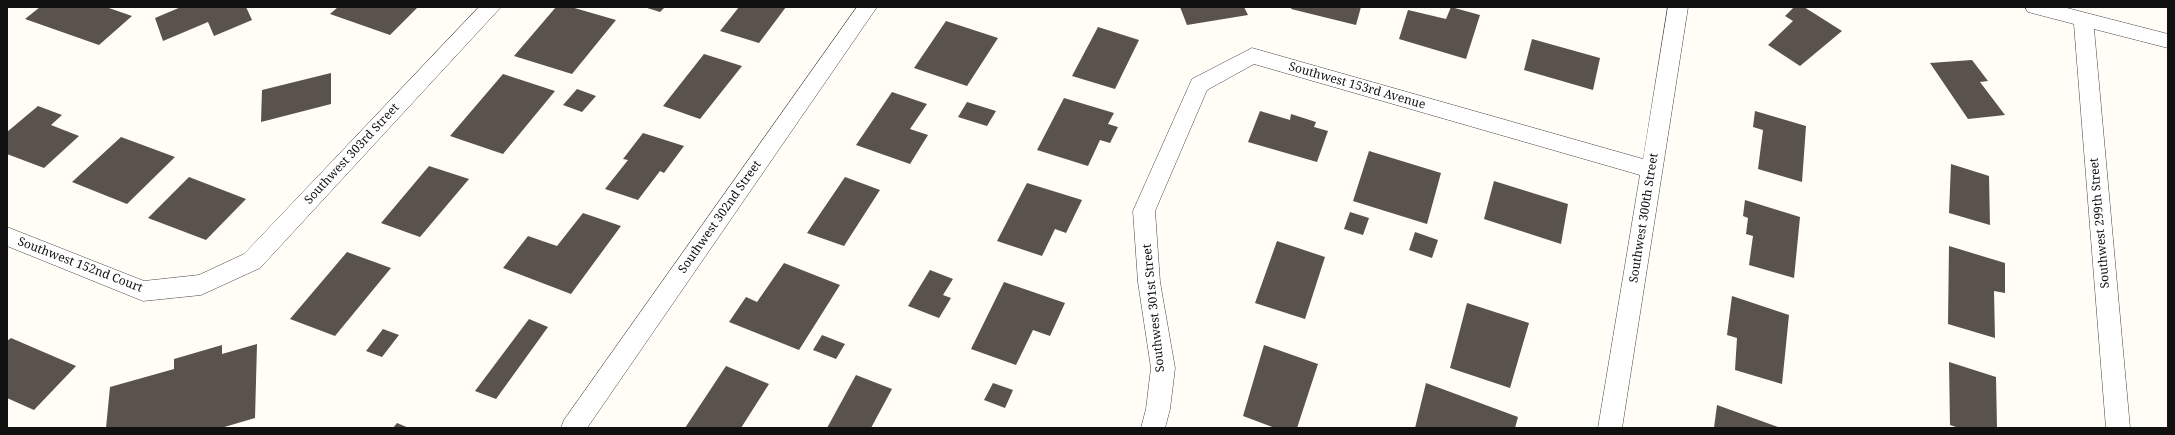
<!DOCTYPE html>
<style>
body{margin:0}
#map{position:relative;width:2175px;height:435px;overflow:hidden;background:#fffdf5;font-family:"Noto Serif",serif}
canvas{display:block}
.frame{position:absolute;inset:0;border:8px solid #111;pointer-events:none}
</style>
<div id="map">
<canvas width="2175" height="435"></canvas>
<div class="frame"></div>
</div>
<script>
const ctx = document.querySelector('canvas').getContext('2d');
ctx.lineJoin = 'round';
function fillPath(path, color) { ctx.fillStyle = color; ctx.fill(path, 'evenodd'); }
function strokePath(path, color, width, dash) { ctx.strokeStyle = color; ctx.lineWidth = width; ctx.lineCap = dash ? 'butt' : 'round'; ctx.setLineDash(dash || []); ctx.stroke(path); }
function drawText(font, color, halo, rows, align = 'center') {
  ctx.font = font + ' "Noto Serif",serif'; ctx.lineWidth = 4; ctx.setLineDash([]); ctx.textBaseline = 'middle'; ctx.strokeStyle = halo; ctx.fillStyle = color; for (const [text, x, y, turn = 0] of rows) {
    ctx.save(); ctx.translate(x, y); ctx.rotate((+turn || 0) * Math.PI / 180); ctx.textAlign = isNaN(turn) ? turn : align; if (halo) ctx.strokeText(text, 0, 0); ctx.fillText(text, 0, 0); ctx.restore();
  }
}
fillPath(new Path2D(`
 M 40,7 L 106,7 L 132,16 L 99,45 L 25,19 Z
 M 181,7 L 246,7 L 252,20 L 214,36 L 208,22 L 163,41 L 155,18 Z
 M 338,7 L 418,7 L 390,35 L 330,14 Z
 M 556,7 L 571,7 L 616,20 L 572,74 L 514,56 Z
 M 644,7 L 665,7 L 660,12 Z
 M 739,7 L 786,7 L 759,43 L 720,31 Z
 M 1180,7 L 1244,7 L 1248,15 L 1187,25 Z
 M 1292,7 L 1361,7 L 1356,25 L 1291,9 Z
 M 1451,7 L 1480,15 L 1466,59 L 1399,39 L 1408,10 L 1446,19 Z
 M 1794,7 L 1804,7 L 1842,31 L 1800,66 L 1768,45 L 1793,21 L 1785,16 Z
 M 946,21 L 998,38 L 967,86 L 914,68 Z
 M 1098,27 L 1139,40 L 1115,89 L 1072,76 Z
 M 1532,39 L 1600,58 L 1593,90 L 1524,70 Z
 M 704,54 L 742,66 L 700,119 L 663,106 Z
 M 1972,60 L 1988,81 L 1980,82 L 2005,115 L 1968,119 L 1930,63 Z
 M 331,73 L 331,104 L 261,122 L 262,90 Z
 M 503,74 L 555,91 L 503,154 L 450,136 Z
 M 577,89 L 596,96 L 582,112 L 563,105 Z
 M 892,92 L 927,104 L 910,129 L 928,135 L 910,164 L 856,145 Z
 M 1064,98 L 1114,113 L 1108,124 L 1118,127 L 1110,143 L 1100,140 L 1088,166 L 1037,150 Z
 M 967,102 L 996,111 L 987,126 L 958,117 Z
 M 38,106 L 62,115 L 51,125 L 79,136 L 44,168 L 7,154 L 7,132 Z
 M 1260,111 L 1290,120 L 1291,114 L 1316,122 L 1314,127 L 1328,131 L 1317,162 L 1248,142 Z
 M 1755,111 L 1806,126 L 1802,182 L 1758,169 L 1763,130 L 1753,127 Z
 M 643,133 L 684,146 L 664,173 L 660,171 L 638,200 L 605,189 L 628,160 L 623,159 Z
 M 121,137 L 175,157 L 127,204 L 72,182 Z
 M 1369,151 L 1441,173 L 1427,224 L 1353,201 Z
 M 1951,164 L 1989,176 L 1990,225 L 1949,213 Z
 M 429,166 L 469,179 L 420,237 L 381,223 Z
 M 189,177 L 246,199 L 206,240 L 148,218 Z
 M 845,177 L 880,190 L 844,246 L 807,233 Z
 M 1494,181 L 1568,204 L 1561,244 L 1484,219 Z
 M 1027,183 L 1082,200 L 1066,233 L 1055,229 L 1042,256 L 997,241 Z
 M 1745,200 L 1800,217 L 1794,278 L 1749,265 L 1753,236 L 1746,234 L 1748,218 L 1743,216 Z
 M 1350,212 L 1369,218 L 1363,235 L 1344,229 Z
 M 583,213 L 621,226 L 571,294 L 503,268 L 528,236 L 557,246 Z
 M 1415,232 L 1438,240 L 1432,258 L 1409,250 Z
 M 1277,241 L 1325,257 L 1305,319 L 1255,303 Z
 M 1949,246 L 2005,263 L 2005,293 L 1994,291 L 1995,338 L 1948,324 Z
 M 347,252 L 391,268 L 335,336 L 290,319 Z
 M 784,263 L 840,285 L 799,350 L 729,322 L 746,297 L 757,302 Z
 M 930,270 L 953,279 L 943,295 L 951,298 L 939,318 L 908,306 Z
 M 1004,282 L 1065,303 L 1050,336 L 1033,330 L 1016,365 L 971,349 Z
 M 1732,296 L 1789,315 L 1782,384 L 1735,370 L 1737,338 L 1727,335 Z
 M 1467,303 L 1529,323 L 1510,388 L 1450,368 Z
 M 529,319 L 548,327 L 496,399 L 475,391 Z
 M 383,329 L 399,335 L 382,357 L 366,351 Z
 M 822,335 L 845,344 L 836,359 L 813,350 Z
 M 11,338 L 76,366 L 34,410 L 7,398 L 7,341 Z
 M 257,344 L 255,418 L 221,428 L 106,428 L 110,387 L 174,369 L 174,359 L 222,345 L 222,354 Z
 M 1264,345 L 1318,364 L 1297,428 L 1275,428 L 1243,416 Z
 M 1949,362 L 1996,377 L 1997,428 L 1959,428 L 1950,425 Z
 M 726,366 L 769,384 L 741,428 L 685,428 Z
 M 856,375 L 892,389 L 871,428 L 827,428 Z
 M 993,383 L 1013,390 L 1005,408 L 984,400 Z
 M 1426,383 L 1518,417 L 1515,428 L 1415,428 Z
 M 1717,405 L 1778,427 L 1778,428 L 1714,428 Z
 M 397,423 L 409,428 L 393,428 Z`), '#5a524d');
const street = new Path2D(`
 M 479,7 L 501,7 L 260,268 L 201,295 L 143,301 L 7,246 L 7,227 L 144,281 L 199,275 L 244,254 Z
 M 857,7 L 877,7 L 587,428 L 561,428 L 564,420 Z
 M 1668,7 L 1688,7 L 1622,428 L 1598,428 L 1640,175 L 1254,64 L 1207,90 L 1155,211 L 1160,282 L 1175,368 L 1170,409 L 1165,428 L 1141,428 L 1146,409 L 1151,368 L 1138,282 L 1133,211 L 1192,79 L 1252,48 L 1643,159 Z
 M 2025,7 L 2063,7 L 2168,34 L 2168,48 L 2094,29 L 2130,428 L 2106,428 L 2074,24 L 2028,12 Z`);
strokePath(street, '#444', 1);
fillPath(street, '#fff');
drawText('12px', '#111', '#fff', [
 ["Southwest 153rd Avenue",1357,86,16],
 ["Southwest 303rd Street",352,154,-47],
 ["Southwest 302nd Street",720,217,-55],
 ["Southwest 300th Street",1644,218,-81],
 ["Southwest 299th Street",2100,223,-95],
 ["Southwest 152nd Court",80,265,21],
 ["Southwest 301st Street",1154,308,-96]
]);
</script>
